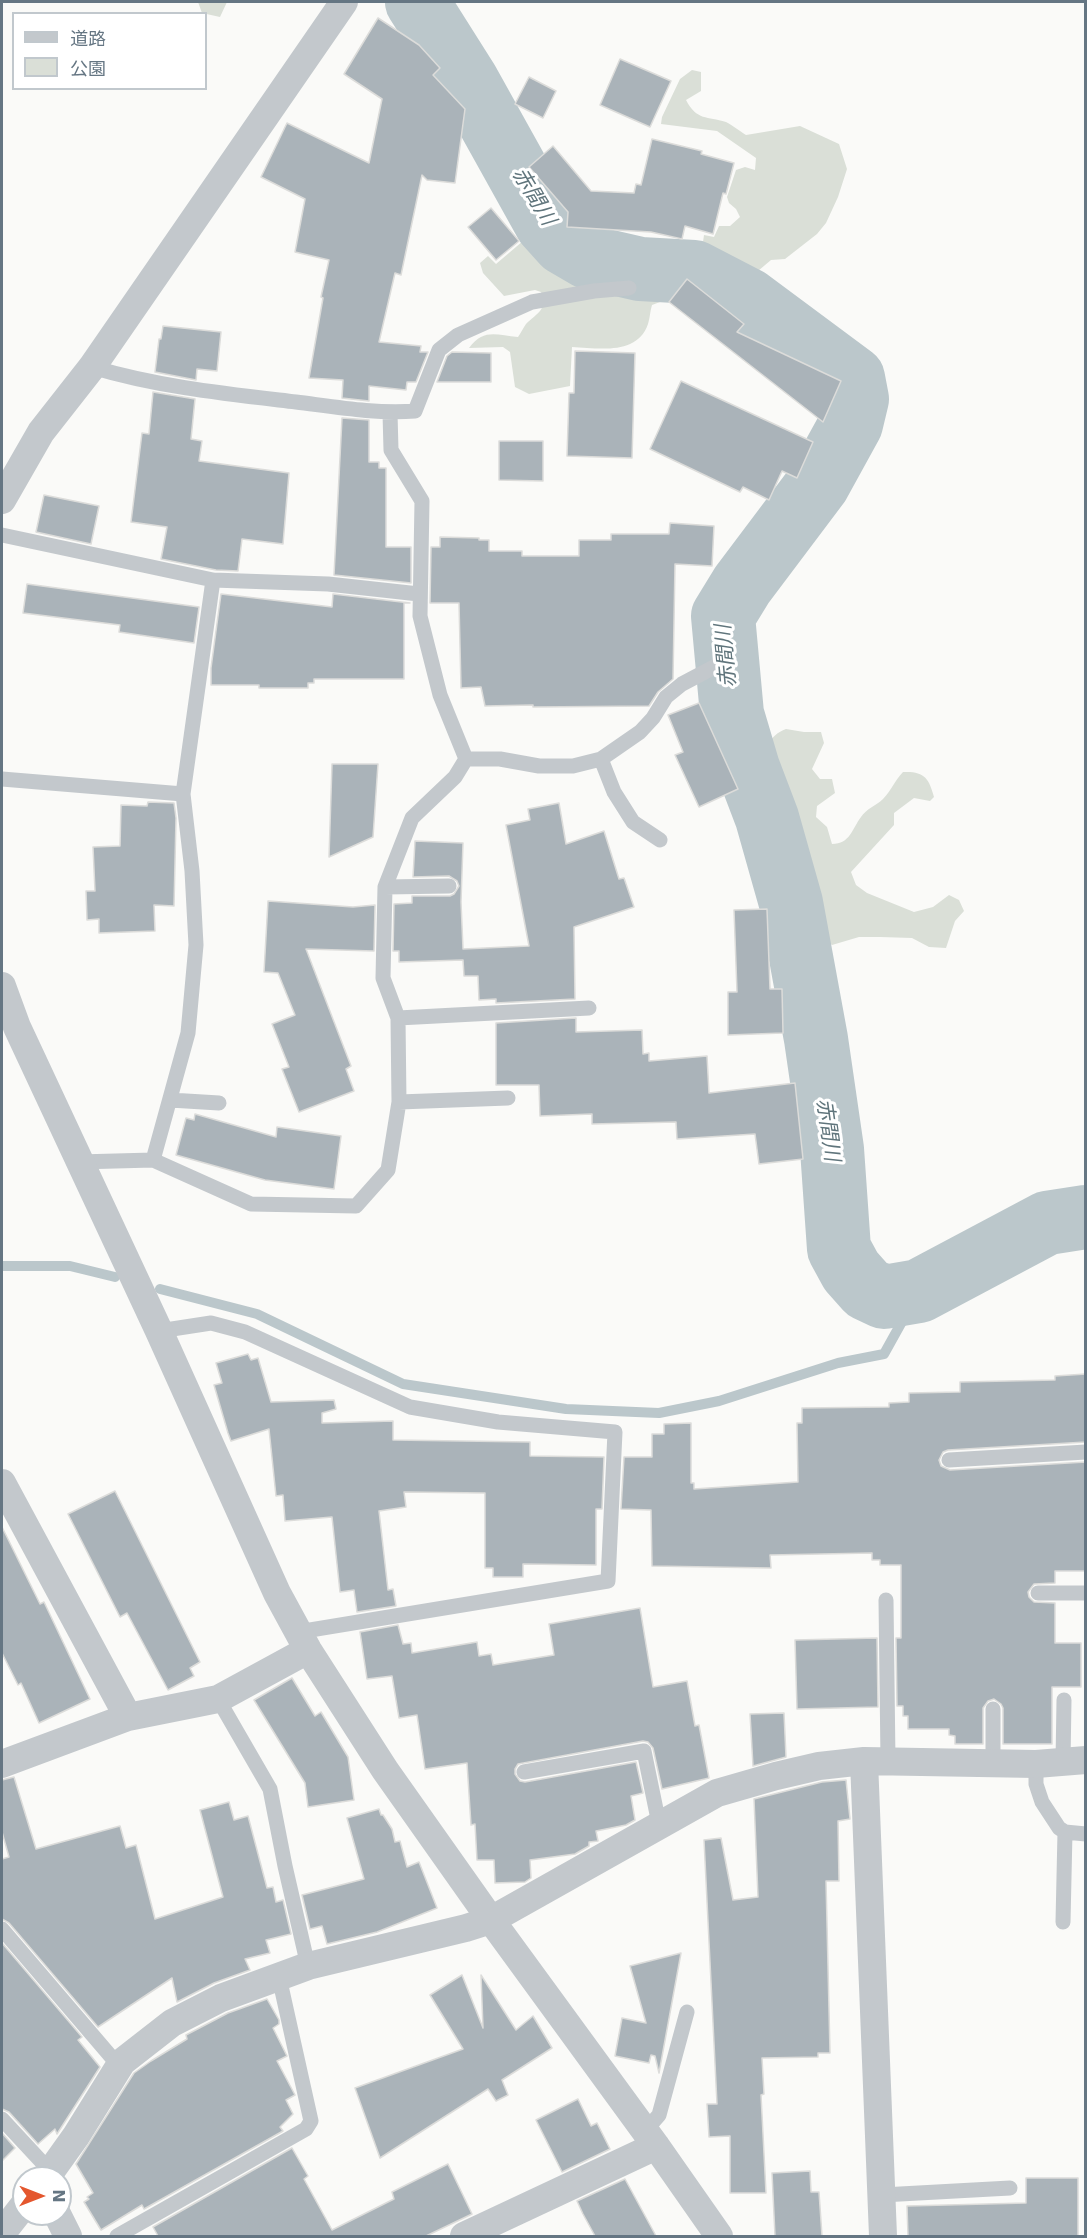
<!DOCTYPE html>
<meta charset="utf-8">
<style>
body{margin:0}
#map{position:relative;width:1087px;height:2238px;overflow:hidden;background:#fafaf8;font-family:"DejaVu Sans","Noto Sans JP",sans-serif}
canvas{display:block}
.frame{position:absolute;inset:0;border:3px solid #657683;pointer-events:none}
.legend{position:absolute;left:12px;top:12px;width:195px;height:78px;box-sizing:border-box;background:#fff;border:2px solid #c1c8cd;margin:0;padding:8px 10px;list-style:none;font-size:18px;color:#657683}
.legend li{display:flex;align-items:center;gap:12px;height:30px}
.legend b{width:30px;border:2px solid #c1c8cd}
.north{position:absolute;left:12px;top:2166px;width:60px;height:60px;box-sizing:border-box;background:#fff;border:2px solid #c1c8cd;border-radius:50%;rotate:90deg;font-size:16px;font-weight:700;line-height:24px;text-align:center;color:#657683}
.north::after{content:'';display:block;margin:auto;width:21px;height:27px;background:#e4572e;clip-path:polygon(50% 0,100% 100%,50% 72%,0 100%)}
</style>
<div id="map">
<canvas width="1087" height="2238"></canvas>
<div class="frame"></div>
<ul class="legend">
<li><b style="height:8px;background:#c3c8cc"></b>道路</li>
<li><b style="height:16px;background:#dadfd7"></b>公園</li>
</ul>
<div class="north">N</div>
</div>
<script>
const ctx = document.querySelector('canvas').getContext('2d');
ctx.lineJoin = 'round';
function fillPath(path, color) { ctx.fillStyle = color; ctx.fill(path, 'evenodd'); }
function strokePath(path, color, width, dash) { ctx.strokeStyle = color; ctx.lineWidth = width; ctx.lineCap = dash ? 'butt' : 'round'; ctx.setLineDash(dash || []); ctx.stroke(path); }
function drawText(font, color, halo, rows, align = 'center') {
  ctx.font = font + ' "DejaVu Sans","Noto Sans JP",sans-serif'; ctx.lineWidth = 6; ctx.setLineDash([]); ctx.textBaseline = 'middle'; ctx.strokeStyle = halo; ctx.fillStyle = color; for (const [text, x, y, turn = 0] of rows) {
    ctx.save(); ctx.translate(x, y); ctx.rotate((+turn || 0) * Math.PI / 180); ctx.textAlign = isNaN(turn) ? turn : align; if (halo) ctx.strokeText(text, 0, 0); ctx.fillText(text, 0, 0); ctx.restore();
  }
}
fillPath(new Path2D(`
 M 198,2 L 227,2 L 220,17 L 202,13 Z
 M 692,70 L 701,72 L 701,91 L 686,100 C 697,121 707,116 726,122 C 732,125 740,131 746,135 L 800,126 L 839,144 L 847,169 L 838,197 L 826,223 L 817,234 L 785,259 L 771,260 L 758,271 L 746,281 L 735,302 L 726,306 L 687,276 L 668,299 L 652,305 C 650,311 650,318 648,324 C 637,356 598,348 572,347 L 570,386 L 529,394 L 515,387 L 510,352 L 503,347 L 469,348 C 484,328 496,335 518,337 C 521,333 523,328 526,324 C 537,313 548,310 541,292 L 535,290 L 504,296 L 483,273 L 480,263 L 488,256 L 496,264 L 523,241 L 533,244 L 546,254 L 559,249 L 570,240 L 619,239 L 628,246 L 639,249 L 658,244 L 675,252 L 693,257 L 703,242 L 704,235 L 714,237 L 719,226 L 730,226 L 740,217 L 736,209 L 729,203 L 727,197 L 736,170 L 745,167 L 755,170 L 756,158 L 717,131 L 661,124 L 662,117 L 680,79 Z
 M 786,729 L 804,732 L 821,732 L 824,743 L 812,769 L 820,779 L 832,779 L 835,793 L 817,806 L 816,817 L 827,827 L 832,844 C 850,844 852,829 861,817 C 866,809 877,805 883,799 C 891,791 895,780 903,772 C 924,771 929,778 934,797 L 930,801 L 914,798 L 894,813 L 894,825 L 851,872 L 856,885 L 867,893 L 914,912 L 933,907 L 949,895 L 959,900 L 964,911 L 955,921 L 946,948 L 929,947 L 912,938 L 880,937 L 859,937 L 832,945 L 827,941 L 819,922 L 805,918 L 800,909 L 782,837 L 795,823 L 786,816 L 775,816 L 758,767 C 764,751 769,735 786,729 Z`), '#dadfd7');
strokePath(new Path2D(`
 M 2,1266 L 70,1266 L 115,1277
 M 160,1289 L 257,1314 L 403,1384 L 566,1409 L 659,1413 L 719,1401 L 838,1363 L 884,1354 L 919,1291`), '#bbc7cb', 10);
strokePath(new Path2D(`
 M 417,2 L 467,81 L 546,223 L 564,243 L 588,257 L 640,269 L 694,272 L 748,300 L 853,378 L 857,399 L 851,424 L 818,484 L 742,585 L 723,616 L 732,714 L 748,768 L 767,818 L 791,903 L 816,1039 L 832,1149 L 839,1249 L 851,1271 L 867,1289 L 884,1297 L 919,1291 L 1047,1223 L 1086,1217`), '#bbc7cb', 64);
const building = new Path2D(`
 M 378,18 L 419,45 L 440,68 L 433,75 L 465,109 L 455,183 L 427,180 L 422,175 L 401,275 L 395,273 L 379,342 L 421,346 L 420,352 L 428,352 L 416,382 L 407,382 L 406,390 L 369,386 L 369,401 L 342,398 L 343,380 L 309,378 L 323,298 L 321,297 L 329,260 L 295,252 L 305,199 L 261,177 L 287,123 L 369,163 L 382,99 L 344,74 Z
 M 620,59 L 671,81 L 650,127 L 600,105 Z
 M 529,77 L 556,91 L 543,118 L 515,104 Z
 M 652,139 L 702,151 L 701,154 L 734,163 L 726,194 L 723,193 L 713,234 L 685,226 L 682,239 L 651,232 L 567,227 L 568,212 L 529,167 L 553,146 L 591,191 L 634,193 L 636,184 L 641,185 Z
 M 491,208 L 519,241 L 496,260 L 468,227 Z
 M 687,279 L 744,324 L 737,332 L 841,381 L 823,422 L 669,302 Z
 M 163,326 L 221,332 L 217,371 L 197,369 L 196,380 L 155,372 L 159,339 L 161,339 Z
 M 575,351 L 635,353 L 632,458 L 567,456 L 569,393 L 574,393 Z
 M 452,352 L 491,353 L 491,382 L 437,382 L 447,356 Z
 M 681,381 L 813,442 L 797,478 L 782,471 L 769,500 L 743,487 L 740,492 L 650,449 Z
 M 153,392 L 195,399 L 191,439 L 202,441 L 199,461 L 289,473 L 283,544 L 242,539 L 238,571 L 216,570 L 161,559 L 167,527 L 131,522 L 142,433 L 149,434 Z
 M 342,418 L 369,420 L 369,462 L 379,462 L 379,468 L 386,468 L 386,547 L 411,547 L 411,583 L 334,575 Z
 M 499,441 L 543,441 L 543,481 L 499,480 Z
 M 44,495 L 99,506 L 91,544 L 36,532 Z
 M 670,523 L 714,526 L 712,566 L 675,564 L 673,679 L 658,692 L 649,706 L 533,707 L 533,705 L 485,706 L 481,687 L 461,688 L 459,603 L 430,603 L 431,547 L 440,547 L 440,537 L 479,538 L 479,540 L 489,540 L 489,551 L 522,551 L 522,556 L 579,556 L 579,540 L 611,540 L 611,534 L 669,534 Z
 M 27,584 L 199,607 L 194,643 L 119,632 L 120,625 L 23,613 Z
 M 221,594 L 332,607 L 333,594 L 410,603 L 404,603 L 404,679 L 314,679 L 314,683 L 308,683 L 308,688 L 259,688 L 259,685 L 211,685 L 211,668 Z
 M 699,703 L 738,789 L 699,807 L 675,755 L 683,752 L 668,715 Z
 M 332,764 L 378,764 L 373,837 L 329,857 Z
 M 148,802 L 174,803 L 176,818 L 174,906 L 154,905 L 155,931 L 99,933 L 99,919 L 87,920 L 86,891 L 95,891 L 93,847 L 120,846 L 121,805 L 147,806 Z
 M 559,803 L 566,844 L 604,831 L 619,879 L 624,878 L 634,907 L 574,927 L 575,999 L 496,1003 L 496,999 L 479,1000 L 478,976 L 464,976 L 463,960 L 399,962 L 399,951 L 393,951 L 394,904 L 412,903 L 412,896 L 450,896 L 454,894 L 459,886 L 457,881 L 449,876 L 413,877 L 415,841 L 463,843 L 461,902 L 463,949 L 529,946 L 506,825 L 530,820 L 528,809 Z
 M 268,901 L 353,907 L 375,905 L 374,951 L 306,949 L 351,1066 L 346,1069 L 354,1091 L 299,1112 L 282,1069 L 289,1067 L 272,1024 L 295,1015 L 278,973 L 264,972 Z
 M 767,909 L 770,989 L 782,989 L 783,1033 L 728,1035 L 728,992 L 737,992 L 734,910 Z
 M 576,1018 L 576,1032 L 642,1030 L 643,1054 L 649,1053 L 649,1061 L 707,1056 L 709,1093 L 795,1083 L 803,1159 L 759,1164 L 755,1134 L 677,1139 L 676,1122 L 592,1124 L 592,1114 L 540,1116 L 539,1085 L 496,1085 L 496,1023 Z
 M 195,1114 L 276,1137 L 277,1127 L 341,1136 L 334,1189 L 265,1180 L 176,1155 L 186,1118 L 194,1120 Z
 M 248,1354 L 251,1360 L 258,1358 L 271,1402 L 334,1400 L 336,1409 L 322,1413 L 322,1423 L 393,1421 L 393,1440 L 530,1442 L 530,1456 L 604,1457 L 602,1509 L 596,1509 L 596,1565 L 523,1564 L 523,1577 L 493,1577 L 493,1568 L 485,1568 L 485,1493 L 404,1492 L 406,1507 L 379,1511 L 388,1590 L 393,1589 L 396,1606 L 357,1612 L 354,1590 L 340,1592 L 332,1517 L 285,1521 L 283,1495 L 276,1496 L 269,1429 L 231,1441 L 228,1433 L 214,1385 L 222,1383 L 216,1363 Z
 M 1086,1374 L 1086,1442 L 948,1450 L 943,1452 L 939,1460 L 941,1466 L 950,1470 L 1086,1462 L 1086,1571 L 1055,1571 L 1055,1583 L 1034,1584 L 1028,1592 L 1029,1597 L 1034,1602 L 1055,1603 L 1055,1643 L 1081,1643 L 1081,1687 L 1052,1687 L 1052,1744 L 1003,1744 L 1003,1708 L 1001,1704 L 994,1699 L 988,1701 L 983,1708 L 983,1744 L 955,1744 L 955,1736 L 949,1735 L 949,1729 L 908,1729 L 908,1716 L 903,1716 L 903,1706 L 897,1706 L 896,1638 L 901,1638 L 901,1565 L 880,1565 L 880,1560 L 872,1560 L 872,1553 L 770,1555 L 771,1568 L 652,1566 L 651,1510 L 621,1509 L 624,1457 L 652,1457 L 652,1434 L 664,1434 L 664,1424 L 691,1423 L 691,1483 L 694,1483 L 694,1489 L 798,1482 L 797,1423 L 802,1423 L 802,1408 L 889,1407 L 889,1403 L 909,1402 L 909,1393 L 960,1392 L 960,1382 L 1055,1380 L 1055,1376 Z
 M 115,1491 L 200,1662 L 190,1668 L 194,1676 L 168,1690 L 127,1613 L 120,1617 L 68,1514 Z
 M 2,1527 L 40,1604 L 44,1602 L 90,1699 L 39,1723 L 21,1683 L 18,1685 L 2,1653 Z
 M 640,1608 L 653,1687 L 687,1681 L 695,1726 L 699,1725 L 709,1778 L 662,1789 L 653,1748 L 648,1742 L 643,1741 L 518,1764 L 515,1769 L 515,1774 L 520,1781 L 525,1782 L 636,1762 L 643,1793 L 631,1796 L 635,1820 L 626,1825 L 596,1831 L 598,1841 L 589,1842 L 589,1846 L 575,1854 L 530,1860 L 531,1878 L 525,1882 L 495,1883 L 494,1860 L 477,1860 L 475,1824 L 471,1825 L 467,1763 L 425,1769 L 417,1715 L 399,1718 L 392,1676 L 367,1679 L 360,1632 L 398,1625 L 403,1644 L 411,1643 L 412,1653 L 477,1642 L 479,1656 L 491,1654 L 493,1665 L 554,1655 L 549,1624 Z
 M 877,1638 L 878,1707 L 797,1709 L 795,1640 Z
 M 292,1678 L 315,1716 L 321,1712 L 348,1757 L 354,1800 L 308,1807 L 305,1783 L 254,1700 Z
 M 784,1713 L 786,1757 L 753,1766 L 750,1714 Z
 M 14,1777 L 36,1849 L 120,1826 L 126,1848 L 136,1845 L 155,1919 L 223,1897 L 200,1810 L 229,1802 L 234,1820 L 248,1816 L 267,1888 L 273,1887 L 276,1902 L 283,1900 L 291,1934 L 266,1940 L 270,1953 L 245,1959 L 250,1970 L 214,1983 L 177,2002 L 172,1978 L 98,2027 L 9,1923 L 2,1919 L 2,1859 L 9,1857 L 2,1832 L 2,1780 Z
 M 846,1780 L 850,1819 L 838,1821 L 839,1881 L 826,1881 L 830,2053 L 818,2053 L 818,2057 L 762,2058 L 764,2094 L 761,2095 L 766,2193 L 730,2193 L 730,2136 L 709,2137 L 707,2104 L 717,2104 L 704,1840 L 721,1838 L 733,1900 L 758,1897 L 754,1799 L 822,1782 Z
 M 379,1809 L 381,1815 L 383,1815 L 392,1829 L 395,1842 L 400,1841 L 407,1867 L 419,1862 L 437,1908 L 377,1932 L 327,1944 L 322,1926 L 310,1929 L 302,1895 L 364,1879 L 347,1818 Z
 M 2,1943 L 82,2037 L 78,2040 L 100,2067 L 57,2134 L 55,2129 L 38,2144 L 9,2112 L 2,2109 Z
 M 681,1953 L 659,2073 L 655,2056 L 651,2055 L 649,2063 L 615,2056 L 622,2018 L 646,2023 L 630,1966 Z
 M 462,1975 L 483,2028 L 481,1975 L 516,2030 L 533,2016 L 552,2048 L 502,2080 L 508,2095 L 496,2101 L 488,2089 L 380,2158 L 355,2088 L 463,2049 L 430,1995 Z
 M 267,1999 L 279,2020 L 279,2024 L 273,2028 L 287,2056 L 277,2061 L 295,2095 L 286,2100 L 293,2114 L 280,2127 L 283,2131 L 144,2209 L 142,2205 L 101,2230 L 84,2202 L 89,2199 L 87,2197 L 93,2193 L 76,2164 L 134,2073 L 151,2061 L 187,2039 L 186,2035 L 228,2013 Z
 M 578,2099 L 591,2126 L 597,2123 L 610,2149 L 562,2172 L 536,2120 Z
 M 2,2133 L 15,2148 L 2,2161 Z
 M 292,2148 L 308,2176 L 304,2179 L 332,2230 L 394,2199 L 392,2192 L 448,2164 L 472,2214 L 426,2236 L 158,2236 L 153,2227 Z
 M 810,2171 L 811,2192 L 819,2192 L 822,2236 L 775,2236 L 772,2173 Z
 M 1026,2178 L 1078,2178 L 1078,2236 L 908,2236 L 907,2206 L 1026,2203 Z
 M 625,2179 L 656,2236 L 595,2236 L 583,2214 L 577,2201 Z`);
fillPath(building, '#aab3b9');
strokePath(building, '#dcdcda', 1.5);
strokePath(new Path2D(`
 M 92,367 C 158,387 228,394 296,402 C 336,407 376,414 415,411 L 439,350 L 458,335 L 532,302 L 594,291 L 629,288
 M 390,413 L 391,450 L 422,501 L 420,616 L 440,695 L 466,759
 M 2,535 L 213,580 L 328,584 L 419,594
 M 601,759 L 614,792 L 633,822 L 660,840
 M 2,779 L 183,794
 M 385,887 L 449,886
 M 398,1018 L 589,1008
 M 170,1100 L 219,1103
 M 399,1102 L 508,1098
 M 153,1160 L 251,1204 L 356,1206 L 388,1170 L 399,1102 L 398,1018 L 383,978 L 385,887 L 412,818 L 455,777 L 466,759 L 500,759 L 539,766 L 573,766 L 601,759 L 640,732 L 653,718 L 666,697 L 682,684 L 716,666
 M 78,1162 L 153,1160 L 188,1033 L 196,945 L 192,871 L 183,794 L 213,580
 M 159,1331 L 211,1323 L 245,1332 L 410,1407 L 498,1422 L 615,1432 L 608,1581 L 298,1632
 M 949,1460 L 1086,1452
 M 1038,1593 L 1086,1593
 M 886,1600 L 888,1761
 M 218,1699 L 270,1789 L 285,1866 L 308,1966
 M 993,1709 L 993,1763
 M 1063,1762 L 1064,1700
 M 1036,1764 L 1036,1784 L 1042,1802 L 1059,1828 L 1065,1832 L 1086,1834
 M 524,1772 L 644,1751 L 659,1824
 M 1063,1922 L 1065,1832
 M 2,1929 L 119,2066
 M 2,2119 L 51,2172
 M 645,2131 L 659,2115 L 687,2012
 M 882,2195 L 1010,2188
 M 117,2236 L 306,2129 L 311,2121 L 279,1977`), '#c3c8cc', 15);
strokePath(new Path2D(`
 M 2,500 L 41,432 L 92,367 L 344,2
 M 2,986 L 17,1027 L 159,1331 L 277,1593 L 308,1650 L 385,1770 L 491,1920 L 656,2146 L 719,2236
 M 2,1483 L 128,1717
 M 864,1761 L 883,2236
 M 2,1764 L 128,1717 L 218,1699 L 308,1650
 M 46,2178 L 76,2136 L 122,2062 L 172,2023 L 221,1998 L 308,1966 L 466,1928 L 491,1920 L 717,1793 L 776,1776 L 819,1766 L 864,1761 L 1036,1764 L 1086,1760
 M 57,2214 L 68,2236
 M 2,2233 L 24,2205
 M 464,2236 L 656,2146`), '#c3c8cc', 28);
drawText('italic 21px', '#60757c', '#fff', [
 ["赤間川",533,197,59],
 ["赤間川",727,656,-95],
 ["赤間川",827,1130,82]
]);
</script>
